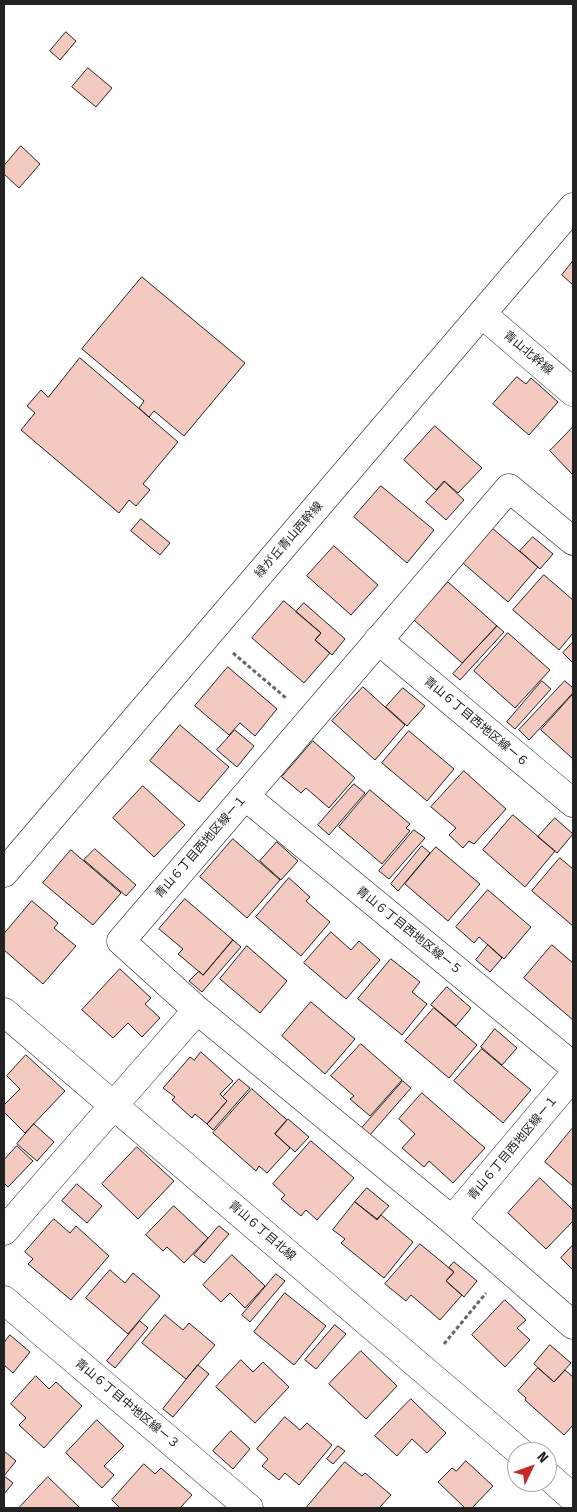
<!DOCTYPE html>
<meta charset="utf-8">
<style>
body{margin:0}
#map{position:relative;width:577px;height:1512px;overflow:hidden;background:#fff;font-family:"Fira Sans Condensed",sans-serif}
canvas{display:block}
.frame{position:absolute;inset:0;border:5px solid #222;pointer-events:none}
.north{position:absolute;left:507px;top:1442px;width:50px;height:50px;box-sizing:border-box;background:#fff;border:1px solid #a7a7a7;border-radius:50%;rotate:48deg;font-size:14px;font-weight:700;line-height:20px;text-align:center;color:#222}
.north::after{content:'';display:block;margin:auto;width:18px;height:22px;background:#c62828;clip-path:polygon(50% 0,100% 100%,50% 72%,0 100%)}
</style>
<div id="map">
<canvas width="577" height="1512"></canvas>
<div class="frame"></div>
<div class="north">N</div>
</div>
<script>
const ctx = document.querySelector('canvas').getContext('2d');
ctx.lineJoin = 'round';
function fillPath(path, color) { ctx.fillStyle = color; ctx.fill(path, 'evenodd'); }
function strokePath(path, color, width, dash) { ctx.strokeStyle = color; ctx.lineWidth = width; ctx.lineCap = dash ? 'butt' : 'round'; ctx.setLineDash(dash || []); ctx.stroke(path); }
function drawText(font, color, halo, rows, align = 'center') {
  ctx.font = font + ' "Fira Sans Condensed","Noto Sans JP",sans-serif'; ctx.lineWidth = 4; ctx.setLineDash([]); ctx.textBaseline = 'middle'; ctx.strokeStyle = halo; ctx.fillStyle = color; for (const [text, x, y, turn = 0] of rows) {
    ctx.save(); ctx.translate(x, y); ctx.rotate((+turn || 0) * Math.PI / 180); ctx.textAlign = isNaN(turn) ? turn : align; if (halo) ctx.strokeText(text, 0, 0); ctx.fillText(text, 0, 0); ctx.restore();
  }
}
const building = new Path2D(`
 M 66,32 L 76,41 L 60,60 L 50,51 Z
 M 88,68 L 112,88 L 96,107 L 72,87 Z
 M 21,146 L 40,164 L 19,188 L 4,174 L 4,166 Z
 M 573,261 L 573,285 L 562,275 Z
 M 142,277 L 245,363 L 184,436 L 154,411 L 149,417 L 139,408 L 144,401 L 82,349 Z
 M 80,358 L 178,442 L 143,484 L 150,490 L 136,506 L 129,500 L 119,513 L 21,430 L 35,413 L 27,406 L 41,390 L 48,397 Z
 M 517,377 L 526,384 L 531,378 L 558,402 L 529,435 L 493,404 Z
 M 435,426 L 482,468 L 458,493 L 444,481 L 436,490 L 404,460 Z
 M 573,427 L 573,475 L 550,451 Z
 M 445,482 L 464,500 L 446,520 L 426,502 Z
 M 381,486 L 434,530 L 407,563 L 354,517 Z
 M 141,519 L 170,543 L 160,555 L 131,531 Z
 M 492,528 L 538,567 L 508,602 L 463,563 Z
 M 533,537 L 553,554 L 540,569 L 520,551 Z
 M 334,546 L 378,585 L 351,615 L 307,576 Z
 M 544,575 L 573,600 L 573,633 L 559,650 L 513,610 Z
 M 448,582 L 497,626 L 462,663 L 414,620 Z
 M 284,601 L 321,633 L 315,640 L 330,653 L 304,683 L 252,638 Z
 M 304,603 L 345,639 L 332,655 L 315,640 L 321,633 L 296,612 Z
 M 497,626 L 504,632 L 460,680 L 453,674 Z
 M 508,633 L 550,670 L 515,708 L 474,671 Z
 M 573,642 L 573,663 L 563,653 Z
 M 228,667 L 277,709 L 255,736 L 240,723 L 229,735 L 195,706 Z
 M 542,681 L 551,689 L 515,729 L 507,722 Z
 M 565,681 L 573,688 L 573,693 L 529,740 L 519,730 Z
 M 363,687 L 405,725 L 375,760 L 332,721 Z
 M 403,688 L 425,706 L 407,726 L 386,707 Z
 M 573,694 L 573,759 L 541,730 Z
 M 180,725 L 229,767 L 199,802 L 150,761 Z
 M 235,730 L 254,746 L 237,767 L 217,750 Z
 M 409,731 L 454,769 L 427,801 L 382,763 Z
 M 313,741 L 355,778 L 329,808 L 306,788 L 301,793 L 282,777 Z
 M 464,771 L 506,809 L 474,844 L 469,841 L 463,848 L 449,835 L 456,828 L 431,807 Z
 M 354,784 L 365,793 L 329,835 L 318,825 Z
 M 143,786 L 185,825 L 154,857 L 113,818 Z
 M 370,790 L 410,824 L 406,828 L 410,831 L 382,864 L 339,827 Z
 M 513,815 L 555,851 L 525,887 L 483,850 Z
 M 555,818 L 573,834 L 557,853 L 538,837 Z
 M 414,830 L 425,838 L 389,879 L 379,871 Z
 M 233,839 L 280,880 L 247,918 L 200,877 Z
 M 277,842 L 298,861 L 281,880 L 260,861 Z
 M 422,846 L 430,853 L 398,891 L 391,884 Z
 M 436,847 L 480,884 L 448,921 L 405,884 Z
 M 95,849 L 136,885 L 126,896 L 84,860 Z
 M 71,850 L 121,893 L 93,925 L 43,883 Z
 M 560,858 L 573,869 L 573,926 L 532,891 Z
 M 289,878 L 310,897 L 306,901 L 330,922 L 301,956 L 256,917 Z
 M 488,890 L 531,927 L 504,959 L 479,937 L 474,943 L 456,927 Z
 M 185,899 L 233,940 L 203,975 L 178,954 L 183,949 L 159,929 Z
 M 32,901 L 58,923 L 54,928 L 76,946 L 43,984 L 4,950 L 4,934 Z
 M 331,932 L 351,950 L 359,941 L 380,960 L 346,999 L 304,963 Z
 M 233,940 L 241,947 L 202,992 L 189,981 L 199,971 L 203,975 Z
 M 488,945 L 502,958 L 490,972 L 476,960 Z
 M 552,945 L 573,963 L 573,1020 L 524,978 Z
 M 247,946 L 287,981 L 260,1013 L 220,979 Z
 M 391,959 L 420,982 L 412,992 L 427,1004 L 402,1035 L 358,999 Z
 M 120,969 L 151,998 L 145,1004 L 160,1018 L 142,1037 L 128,1023 L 113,1038 L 82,1010 Z
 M 447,987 L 471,1008 L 456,1026 L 431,1005 Z
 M 311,1002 L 355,1039 L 325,1074 L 282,1036 Z
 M 434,1008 L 477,1045 L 449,1078 L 405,1041 Z
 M 495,1029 L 517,1048 L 502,1065 L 481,1047 Z
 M 361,1044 L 402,1080 L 370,1116 L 350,1099 L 354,1096 L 331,1076 Z
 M 482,1049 L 531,1090 L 503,1123 L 454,1081 Z
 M 201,1052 L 233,1081 L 220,1094 L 227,1101 L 207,1124 L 195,1114 L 192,1118 L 172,1100 L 175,1097 L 163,1088 L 190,1057 L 194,1060 Z
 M 26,1055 L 65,1091 L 25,1133 L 4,1112 L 4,1105 L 20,1089 L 7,1076 Z
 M 239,1079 L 250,1088 L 213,1130 L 207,1124 L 227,1101 L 223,1097 Z
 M 403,1081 L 411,1088 L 369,1136 L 361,1129 Z
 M 252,1089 L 287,1120 L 275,1134 L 290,1148 L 267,1173 L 259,1166 L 256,1171 L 213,1133 Z
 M 422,1093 L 485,1148 L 453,1183 L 429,1161 L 424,1167 L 402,1148 L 415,1134 L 399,1119 Z
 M 288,1119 L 309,1137 L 295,1152 L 275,1134 Z
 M 34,1124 L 54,1142 L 37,1161 L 17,1144 Z
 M 572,1129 L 573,1130 L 573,1186 L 545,1162 Z
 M 311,1141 L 354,1178 L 317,1220 L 306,1210 L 301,1216 L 281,1199 L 285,1195 L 273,1184 Z
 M 17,1146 L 33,1161 L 8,1187 L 4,1183 L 4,1160 Z
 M 137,1147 L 174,1181 L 138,1219 L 102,1184 Z
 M 540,1178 L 573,1210 L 573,1221 L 546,1249 L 508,1213 Z
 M 77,1184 L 102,1206 L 87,1223 L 62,1201 Z
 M 367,1188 L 389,1206 L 377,1219 L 355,1202 Z
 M 355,1202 L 377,1220 L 381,1215 L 413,1242 L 384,1278 L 341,1243 L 345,1239 L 333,1230 Z
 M 174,1206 L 208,1238 L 184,1263 L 167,1247 L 163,1251 L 146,1235 Z
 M 54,1219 L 70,1233 L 76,1226 L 109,1256 L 71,1300 L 28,1264 L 33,1259 L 25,1252 Z
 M 219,1226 L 229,1234 L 204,1263 L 194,1255 Z
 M 420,1244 L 454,1272 L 446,1281 L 462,1295 L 440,1320 L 411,1295 L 406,1301 L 385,1284 Z
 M 573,1245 L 573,1270 L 561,1258 Z
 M 232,1255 L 265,1286 L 245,1308 L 230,1293 L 221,1302 L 203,1285 Z
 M 454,1262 L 477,1281 L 464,1297 L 446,1281 L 454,1272 L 449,1268 Z
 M 110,1270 L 125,1283 L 133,1273 L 160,1296 L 128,1334 L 86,1298 Z
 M 276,1274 L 285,1281 L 250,1322 L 242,1315 Z
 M 285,1293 L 326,1326 L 294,1365 L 254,1332 Z
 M 505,1300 L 526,1320 L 517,1328 L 530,1340 L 505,1367 L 472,1335 Z
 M 165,1315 L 183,1330 L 189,1323 L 215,1345 L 186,1379 L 142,1343 Z
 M 140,1321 L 148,1328 L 115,1368 L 107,1361 Z
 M 335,1325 L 346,1334 L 316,1369 L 305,1360 Z
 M 10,1335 L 30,1352 L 13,1373 L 4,1365 L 4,1343 Z
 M 550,1345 L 571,1363 L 554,1382 L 534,1364 Z
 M 361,1351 L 397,1386 L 366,1419 L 329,1384 Z
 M 241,1360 L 253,1372 L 263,1362 L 289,1387 L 255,1423 L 216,1387 Z
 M 198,1365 L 209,1374 L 173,1417 L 163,1409 Z
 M 538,1368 L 554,1382 L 565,1370 L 573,1377 L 573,1425 L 564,1435 L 525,1400 L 526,1398 L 518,1391 Z
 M 36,1376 L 49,1389 L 56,1382 L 82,1406 L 44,1448 L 19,1425 L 26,1418 L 11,1404 Z
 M 411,1399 L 446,1433 L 427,1453 L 412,1439 L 397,1456 L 375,1436 Z
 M 285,1417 L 300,1430 L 307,1423 L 332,1445 L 299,1485 L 285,1473 L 279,1480 L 262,1466 L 268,1459 L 257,1449 Z
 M 97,1420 L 124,1446 L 104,1466 L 114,1475 L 102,1488 L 66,1453 Z
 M 231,1431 L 250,1449 L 233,1469 L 213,1451 Z
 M 338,1446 L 345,1451 L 333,1464 L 327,1459 Z
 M 4,1451 L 16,1461 L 4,1476 L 13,1483 L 4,1494 Z
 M 466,1461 L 493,1486 L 472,1508 L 465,1508 L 438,1482 L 452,1468 L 456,1471 Z
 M 345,1462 L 362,1476 L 365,1473 L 391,1495 L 379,1508 L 309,1508 L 307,1507 Z
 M 144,1464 L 155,1474 L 161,1468 L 192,1495 L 180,1508 L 118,1508 L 119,1507 L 112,1500 Z
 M 48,1477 L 80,1508 L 21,1508 L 20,1507 Z`);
fillPath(building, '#f3c9c0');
strokePath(building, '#222', 1);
const minor = new Path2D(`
 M 573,541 L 509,488 L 121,941 L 197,1010 L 452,1220 L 573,1325
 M 378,640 L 573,803
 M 245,796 L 573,1066
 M 4,1012 L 520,1452
 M 452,1220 L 573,1076
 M 4,1231 L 197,1010
 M 4,1300 L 249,1508
 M 547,1475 L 573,1498`);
const tertiary = new Path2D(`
 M 482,314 L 573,392
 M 4,873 L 573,207`);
strokePath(minor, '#222', 29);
strokePath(tertiary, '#222', 29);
strokePath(new Path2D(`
 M 233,653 L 286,698
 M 444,1344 L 486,1293`), '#646464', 3, [4, 2.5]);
strokePath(minor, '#fff', 28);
strokePath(tertiary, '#fff', 28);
drawText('12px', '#222', '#fff', [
 ["青山北幹線",528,353,40],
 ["緑が丘青山西幹線",289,540,-49],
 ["青山６丁目西地区線ー６",476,722,40],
 ["青山６丁目西地区線ー１",201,847,-49],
 ["青山６丁目西地区線ー５",409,931,39],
 ["青山６丁目西地区線ー１",513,1148,-50],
 ["青山６丁目北線",262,1231,41],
 ["青山６丁目中地区線ー３",127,1404,40]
]);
</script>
